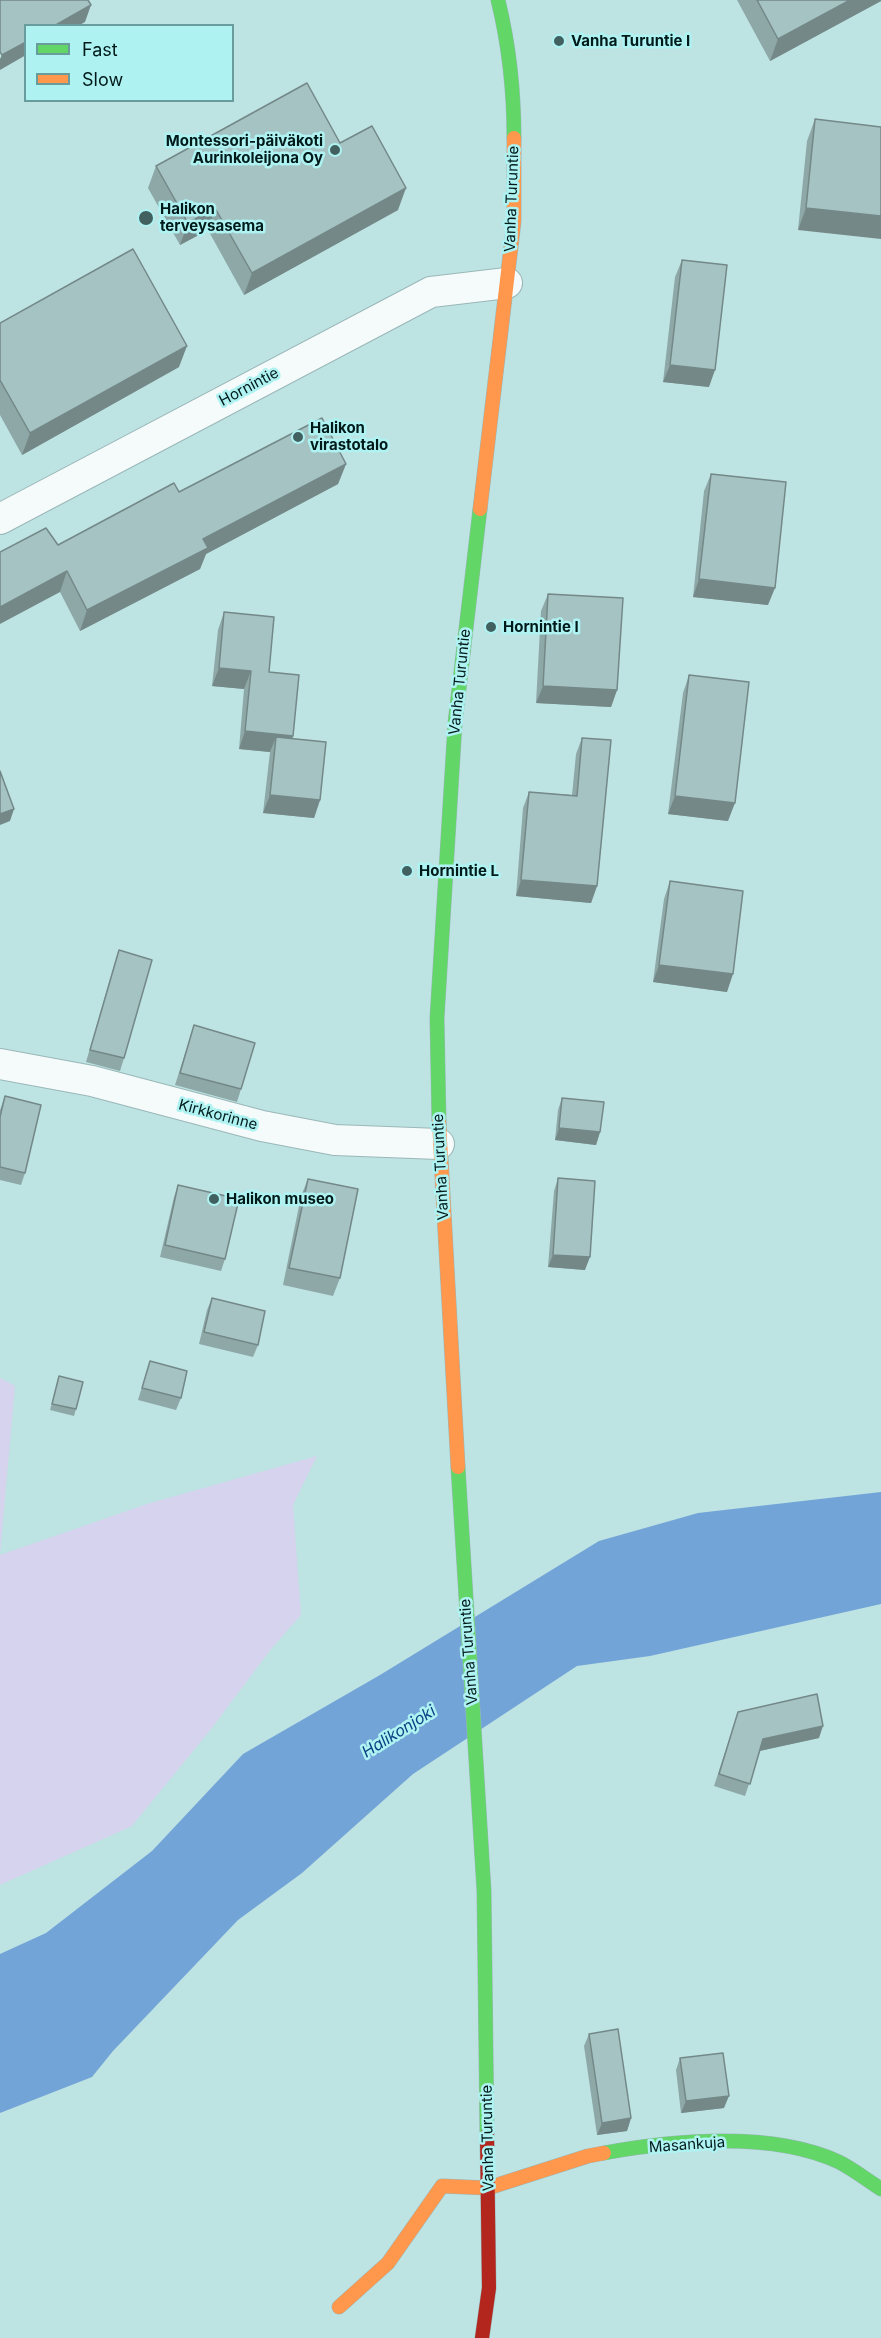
<!DOCTYPE html>
<meta charset="utf-8">
<style>
body{margin:0}
#map{position:relative;width:881px;height:2338px;overflow:hidden;background:#bee3e3;font-family:Inter,sans-serif}
canvas{display:block}
.legend{position:absolute;left:24px;top:24px;width:210px;height:78px;box-sizing:border-box;background:#aff2f2;border:2px solid #699c9c;margin:0;padding:8px 10px;list-style:none;font-size:18px;color:#001a1a}
.legend li{display:flex;align-items:center;gap:12px;height:30px}
.legend b{width:30px;border:2px solid #699c9c}
</style>
<div id="map">
<canvas width="881" height="2338"></canvas>
<ul class="legend">
<li><b style="height:8px;background:#63d668"></b>Fast</li>
<li><b style="height:8px;background:#ff974d"></b>Slow</li>
</ul>
</div>
<script>
const ctx = document.querySelector('canvas').getContext('2d');
ctx.lineJoin = 'round';
function fillPath(path, color) { ctx.fillStyle = color; ctx.fill(path, 'evenodd'); }
function strokePath(path, color, width, dash) { ctx.strokeStyle = color; ctx.lineWidth = width; ctx.lineCap = dash ? 'butt' : 'round'; ctx.setLineDash(dash || []); ctx.stroke(path); }
function drawText(font, color, halo, rows, align = 'center') {
  ctx.font = font + ' Inter,sans-serif'; ctx.lineWidth = 5; ctx.setLineDash([]); ctx.textBaseline = 'middle'; ctx.strokeStyle = halo; ctx.fillStyle = color; for (const [text, x, y, turn = 0] of rows) {
    ctx.save(); ctx.translate(x, y); ctx.rotate((+turn || 0) * Math.PI / 180); ctx.textAlign = isNaN(turn) ? turn : align; if (halo) ctx.strokeText(text, 0, 0); ctx.fillText(text, 0, 0); ctx.restore();
  }
}
fillPath(new Path2D(`
 M 0,1378 L 15,1386 L 0,1555 L 147,1504 L 317,1456 L 293,1505 L 301,1615 L 271,1649 L 211,1729 L 132,1826 L 0,1885 Z`), '#d5d3ed');
fillPath(new Path2D(`
 M 881,1492 L 881,1604 L 650,1656 L 577,1666 L 413,1774 L 302,1873 L 238,1920 L 113,2051 L 92,2077 L 0,2113 L 0,1954 L 46,1933 L 152,1851 L 243,1754 L 380,1675 L 599,1541 L 698,1513 Z`), '#73a4d7');
const street = new Path2D(`
 M 0,519 L 431,292 L 507,283
 M 0,1064 L 92,1081 L 262,1126 L 335,1140 L 439,1144`);
const fast = new Path2D(`
 M 498,0 C 509,45 514,92 514,138
 M 439,1122 L 437,1018 L 455,723 L 480,509
 M 458,1467 L 484,1891 L 487,2135
 M 604,2153 C 674,2140 773,2131 839,2162 C 853,2169 867,2180 881,2189`);
const slow = new Path2D(`
 M 480,509 L 514,221 L 514,138
 M 439,1122 L 458,1467
 M 339,2307 L 388,2263 L 442,2186 L 488,2188 L 588,2156 L 604,2153`);
const jam = new Path2D(`
 M 482,2338 L 489,2288 L 487,2135`);
strokePath(street, '#9ab7b8', 32);
strokePath(fast, '#9ab7b8', 15);
strokePath(slow, '#9ab7b8', 15);
strokePath(jam, '#9ab7b8', 15);
strokePath(street, '#f5fbfb', 30);
strokePath(fast, '#63d668', 14);
strokePath(slow, '#ff974d', 14);
strokePath(jam, '#b3261e', 14);
fillPath(new Path2D(`
 M 737,0 L 881,0 L 881,1 L 770,61 Z
 M 815,119 L 881,127 L 798,230 L 807,141 Z
 M 340,143 L 398,210 L 244,295 L 208,230 L 180,245 L 148,188 L 156,166 Z
 M 682,260 L 709,387 L 663,382 L 675,277 Z
 M 0,323 L 179,367 L 22,455 L 0,415 Z
 M 346,464 L 338,484 L 206,554 L 200,569 L 80,631 L 60,592 L 58,545 L 179,492 Z
 M 711,474 L 768,605 L 693,597 L 704,491 Z
 M 548,594 L 617,690 L 611,707 L 536,703 L 541,611 Z
 M 224,612 L 269,672 L 293,736 L 292,739 L 320,800 L 314,818 L 263,813 L 270,752 L 239,749 L 244,689 L 212,686 L 218,630 Z
 M 689,675 L 728,821 L 668,814 L 683,693 Z
 M 582,738 L 597,886 L 591,903 L 516,896 L 523,808 L 529,792 L 572,795 L 576,754 Z
 M 670,881 L 727,992 L 653,982 L 664,899 Z
 M 119,950 L 124,1058 L 120,1071 L 86,1062 L 115,962 Z
 M 194,1025 L 241,1089 L 237,1102 L 175,1085 Z
 M 5,1096 L 25,1173 L 21,1185 L 0,1180 L 0,1110 Z
 M 562,1098 L 600,1132 L 596,1145 L 555,1140 L 558,1110 Z
 M 558,1178 L 585,1270 L 548,1267 L 554,1191 Z
 M 308,1179 L 340,1278 L 333,1296 L 283,1285 L 301,1196 Z
 M 178,1185 L 225,1259 L 221,1271 L 160,1257 L 174,1197 Z
 M 212,1298 L 258,1345 L 253,1357 L 199,1344 L 207,1310 Z
 M 150,1361 L 181,1398 L 176,1410 L 138,1400 Z
 M 59,1376 L 76,1409 L 74,1416 L 50,1410 Z
 M 738,1712 L 819,1738 L 760,1751 L 745,1796 L 714,1786 Z
 M 589,2034 L 631,2118 L 627,2131 L 597,2135 L 584,2046 Z
 M 680,2058 L 724,2108 L 681,2113 L 676,2070 Z`), '#8ea8a8');
fillPath(new Path2D(`
 M 850,0 L 881,0 L 881,1 L 770,61 L 778,39 Z
 M 91,5 L 85,22 L 78,26 L 54,26 Z
 M 26,42 L 26,55 L 0,70 L 0,59 L 2,55 Z
 M 406,188 L 398,210 L 244,295 L 252,273 Z
 M 215,208 L 208,230 L 180,245 L 188,223 Z
 M 806,208 L 881,216 L 881,239 L 798,230 Z
 M 187,346 L 179,367 L 22,455 L 30,433 Z
 M 670,365 L 715,370 L 709,387 L 663,382 Z
 M 346,464 L 338,484 L 206,554 L 200,569 L 80,631 L 87,610 L 203,539 Z
 M 67,571 L 60,592 L 0,624 L 0,607 Z
 M 699,579 L 775,588 L 768,605 L 693,597 Z
 M 219,668 L 251,671 L 244,689 L 212,686 Z
 M 543,686 L 617,690 L 611,707 L 536,703 Z
 M 245,731 L 293,736 L 287,753 L 276,737 L 270,752 L 239,749 Z
 M 270,795 L 320,800 L 314,818 L 263,813 Z
 M 675,796 L 735,803 L 728,821 L 668,814 Z
 M 14,809 L 10,821 L 0,825 L 0,814 Z
 M 521,880 L 597,886 L 591,903 L 516,896 Z
 M 659,965 L 733,974 L 727,992 L 653,982 Z
 M 559,1128 L 600,1132 L 596,1145 L 555,1140 Z
 M 553,1255 L 590,1257 L 585,1270 L 548,1267 Z
 M 823,1726 L 819,1738 L 759,1751 L 763,1739 Z
 M 729,2096 L 724,2108 L 681,2113 L 686,2101 Z
 M 631,2118 L 627,2131 L 597,2135 L 602,2123 Z`), '#748888');
const building = new Path2D(`
 M 0,0 L 88,0 L 91,5 L 54,26 L 26,26 L 26,42 L 2,55 L 0,52 Z
 M 757,0 L 850,0 L 778,39 Z
 M 307,83 L 340,143 L 372,126 L 406,188 L 252,273 L 215,208 L 188,223 L 156,166 Z
 M 815,119 L 881,127 L 881,216 L 806,208 Z
 M 133,249 L 187,346 L 30,433 L 0,380 L 0,323 Z
 M 682,260 L 727,265 L 715,370 L 670,365 Z
 M 322,418 L 346,464 L 203,539 L 208,548 L 87,610 L 67,571 L 0,607 L 0,552 L 46,528 L 58,545 L 174,483 L 179,492 Z
 M 711,474 L 786,482 L 775,588 L 699,579 Z
 M 548,594 L 623,598 L 617,690 L 543,686 Z
 M 224,612 L 274,617 L 269,672 L 299,675 L 293,736 L 245,731 L 251,671 L 219,668 Z
 M 689,675 L 749,682 L 735,803 L 675,796 Z
 M 276,737 L 326,742 L 320,800 L 270,795 Z
 M 582,738 L 611,740 L 597,886 L 521,880 L 529,792 L 577,796 Z
 M 0,771 L 14,809 L 0,814 Z
 M 670,881 L 743,891 L 733,974 L 659,965 Z
 M 119,950 L 152,960 L 124,1058 L 90,1050 Z
 M 194,1025 L 255,1043 L 241,1089 L 180,1073 Z
 M 5,1096 L 41,1105 L 25,1173 L 0,1167 L 0,1117 Z
 M 562,1098 L 604,1102 L 600,1132 L 559,1128 Z
 M 558,1178 L 595,1181 L 590,1257 L 553,1255 Z
 M 308,1179 L 358,1189 L 340,1278 L 289,1268 Z
 M 178,1185 L 239,1199 L 225,1259 L 165,1245 Z
 M 212,1298 L 265,1311 L 258,1345 L 204,1332 Z
 M 150,1361 L 187,1371 L 181,1398 L 142,1388 Z
 M 59,1376 L 83,1382 L 76,1409 L 52,1404 Z
 M 817,1694 L 823,1726 L 763,1739 L 750,1784 L 719,1774 L 738,1712 Z
 M 618,2029 L 631,2118 L 602,2123 L 589,2034 Z
 M 723,2053 L 729,2096 L 686,2101 L 680,2058 Z`);
fillPath(building, '#a5c3c3');
strokePath(building, '#748888', 1.5);
for (const [x, y, r, color] of [
 [559,41,6,"#426060"],
 [335,150,6,"#426060"],
 [146,218,8,"#426060"],
 [298,437,6,"#426060"],
 [491,627,6,"#426060"],
 [407,871,6,"#426060"],
 [214,1199,6,"#426060"]
]) { const dot = new Path2D(); dot.arc(x, y, r, 0, 2 * Math.PI); ctx.fillStyle = color; ctx.fill(dot); strokePath(dot, '#aff2f2', 2); }
drawText('bold 15px', '#001a1a', '#aff2f2', [
 ["Vanha Turuntie I",571,41],
 ["Montessori-päiväkoti",323,141,"right"],
 ["Aurinkoleijona Oy",323,158,"right"],
 ["Halikon",160,209],
 ["terveysasema",160,226],
 ["Halikon",310,428],
 ["virastotalo",310,445],
 ["Hornintie I",503,627],
 ["Hornintie L",419,871],
 ["Halikon museo",226,1199]
], 'left');
drawText('15px', '#001a1a', '#aff2f2', [
 ["Vanha Turuntie",512,199,-88],
 ["Hornintie",249,387,-28],
 ["Vanha Turuntie",460,682,-84],
 ["Kirkkorinne",218,1115,15],
 ["Vanha Turuntie",441,1167,-93],
 ["Vanha Turuntie",469,1652,-94],
 ["Vanha Turuntie",488,2138,-91],
 ["Masankuja",687,2145,-4]
]);
drawText('italic 16px', '#0b4284', '#aff2f2', [
 ["Halikonjoki",399,1732,-32]
]);
</script>
